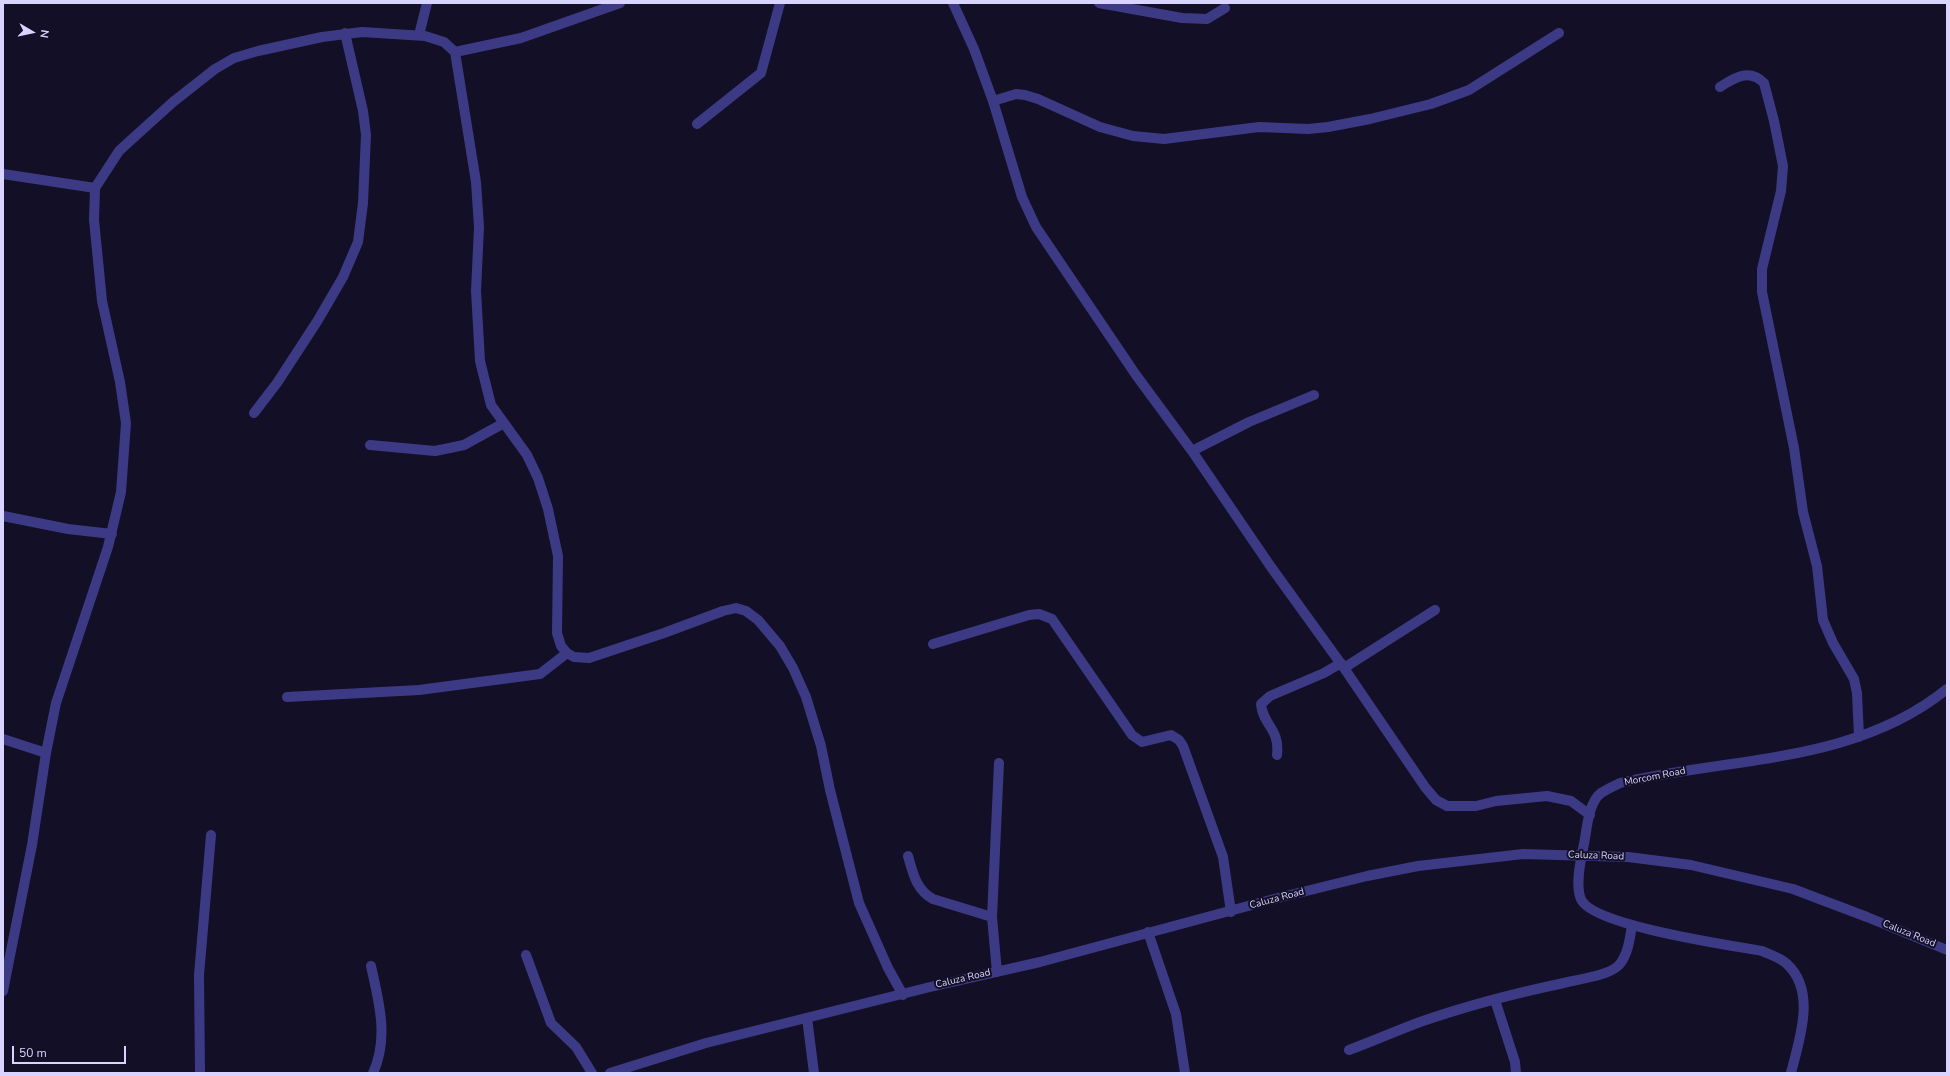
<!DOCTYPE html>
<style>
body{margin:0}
#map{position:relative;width:1950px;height:1076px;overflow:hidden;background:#130f26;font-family:"Nunito Sans",sans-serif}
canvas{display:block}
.frame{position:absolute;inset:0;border:4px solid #d9d4ff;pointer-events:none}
.north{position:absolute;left:12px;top:12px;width:40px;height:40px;-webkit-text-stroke:3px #130f26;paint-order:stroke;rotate:99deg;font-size:11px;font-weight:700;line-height:16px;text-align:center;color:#d9d4ff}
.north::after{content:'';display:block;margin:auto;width:14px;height:18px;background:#d9d4ff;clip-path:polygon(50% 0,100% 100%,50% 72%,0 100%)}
.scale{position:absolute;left:12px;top:1046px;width:114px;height:18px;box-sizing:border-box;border:2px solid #d9d4ff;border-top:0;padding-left:5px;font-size:12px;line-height:14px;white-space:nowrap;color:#d9d4ff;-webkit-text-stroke:3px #130f26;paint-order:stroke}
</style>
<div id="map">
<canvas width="1950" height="1076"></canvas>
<div class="frame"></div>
<div class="north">N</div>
<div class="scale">50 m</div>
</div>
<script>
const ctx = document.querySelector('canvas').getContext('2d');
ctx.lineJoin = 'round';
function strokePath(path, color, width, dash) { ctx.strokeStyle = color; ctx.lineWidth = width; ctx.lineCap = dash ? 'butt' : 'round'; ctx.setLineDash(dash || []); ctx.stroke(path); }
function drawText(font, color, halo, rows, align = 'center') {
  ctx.font = font + ' "Nunito Sans",sans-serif'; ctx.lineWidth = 4; ctx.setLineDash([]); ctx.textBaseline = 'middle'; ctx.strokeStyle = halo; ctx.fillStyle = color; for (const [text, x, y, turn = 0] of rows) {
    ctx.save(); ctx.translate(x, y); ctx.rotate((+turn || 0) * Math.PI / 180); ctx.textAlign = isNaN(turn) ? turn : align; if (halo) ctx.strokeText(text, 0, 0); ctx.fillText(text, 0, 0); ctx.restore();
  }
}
strokePath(new Path2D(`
 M 953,3 L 974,49 L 993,101 L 1022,197 L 1036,227 L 1136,375 L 1192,451 L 1271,567 L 1344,668 L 1425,787 L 1436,800 L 1447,806 L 1476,806 L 1496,801 L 1547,796 L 1571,801 L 1590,815
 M 1099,3 L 1182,18 L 1207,19 L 1225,8
 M 419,35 L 427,3
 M 455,52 L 521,38 L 620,3
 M 1720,87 C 1734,78 1749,68 1764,83 L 1774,121 L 1783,166 L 1781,191 L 1762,269 L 1762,292 L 1794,448 L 1803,512 L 1817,566 L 1823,620 L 1833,643 L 1854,679 L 1857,693 L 1859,737
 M 993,101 L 1016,94 L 1025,95 L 1038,99 L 1100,127 L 1133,136 L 1164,139 L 1259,127 L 1308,129 L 1328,127 L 1370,119 L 1431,104 L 1469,90 L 1559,33
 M 697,124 L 761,73 L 780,3
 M 3,174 L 95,188
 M 254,413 L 277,383 L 318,320 L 343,277 L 358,242 L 363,203 L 366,135 L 363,111 L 345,33
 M 370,445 L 435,451 L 464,445 L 504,423
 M 1192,451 L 1249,422 L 1314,395
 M 3,516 L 68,529 L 112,534
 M 933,644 L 1029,615 L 1039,614 L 1052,619 L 1132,735 L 1142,742 L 1171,735 L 1179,740 L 1183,746 L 1223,857 L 1231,912
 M 1344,668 L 1435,610
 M 287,697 L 419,690 L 540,674 L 567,653
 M 3,739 L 46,753
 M 1277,755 C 1280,728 1263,726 1261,704 L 1270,696 L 1324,673 L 1341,663
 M 908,856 C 913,873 916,890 933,899 L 992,917
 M 1148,932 L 1176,1014 L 1185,1073
 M 526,955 L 551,1023 L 576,1047 L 592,1073
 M 371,966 C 379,1002 389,1038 373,1073
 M 997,972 L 992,917 L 999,763
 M 3,991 L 32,845 L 46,753 L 56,703 L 108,547 L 121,492 L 126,423 L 120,382 L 102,301 L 94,220 L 95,188 L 119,151 L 131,140 L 173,102 L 215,69 L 234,58 L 258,51 L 322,37 L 362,32 L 425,36 L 444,42 L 455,52 L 476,182 L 479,227 L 476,291 L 480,361 L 491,405 L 527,455 L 538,478 L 548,509 L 558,556 L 557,633 L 561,646 L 567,653 L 574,657 L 589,658 L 664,633 L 723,611 L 736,608 L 746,611 L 758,620 L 780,646 L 793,668 L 806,697 L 821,746 L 830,790 L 859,903 L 888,968 L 903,995
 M 1495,1000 L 1515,1062 L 1516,1073
 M 807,1018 L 814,1073
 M 1349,1050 C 1373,1041 1396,1031 1420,1022 C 1466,1006 1516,993 1564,983 C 1578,979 1609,976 1619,965 C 1628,955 1630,938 1632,925
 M 200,1073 L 199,975 L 211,835
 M 610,1073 L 706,1043 L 930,987 L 1040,962 L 1274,899 L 1367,876 L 1418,866 L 1523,854 L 1628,857 L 1691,865 L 1793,889 L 1867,917 L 1947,950
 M 1791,1073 C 1799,1040 1817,992 1787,964 C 1780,957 1770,955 1762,951 C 1729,945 1597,926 1582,901 C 1574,888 1581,858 1584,844 C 1587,829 1588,803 1601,793 C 1607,789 1614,786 1620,783 C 1730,757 1855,764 1947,689`), '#3d3a85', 10);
drawText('10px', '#d9d4ff', '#130f26', [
 ["Morcom Road",1655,777,-11],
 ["Caluza Road",1596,856,2],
 ["Caluza Road",1277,899,-15],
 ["Caluza Road",1909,934,22],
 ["Caluza Road",963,979,-13]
]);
</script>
